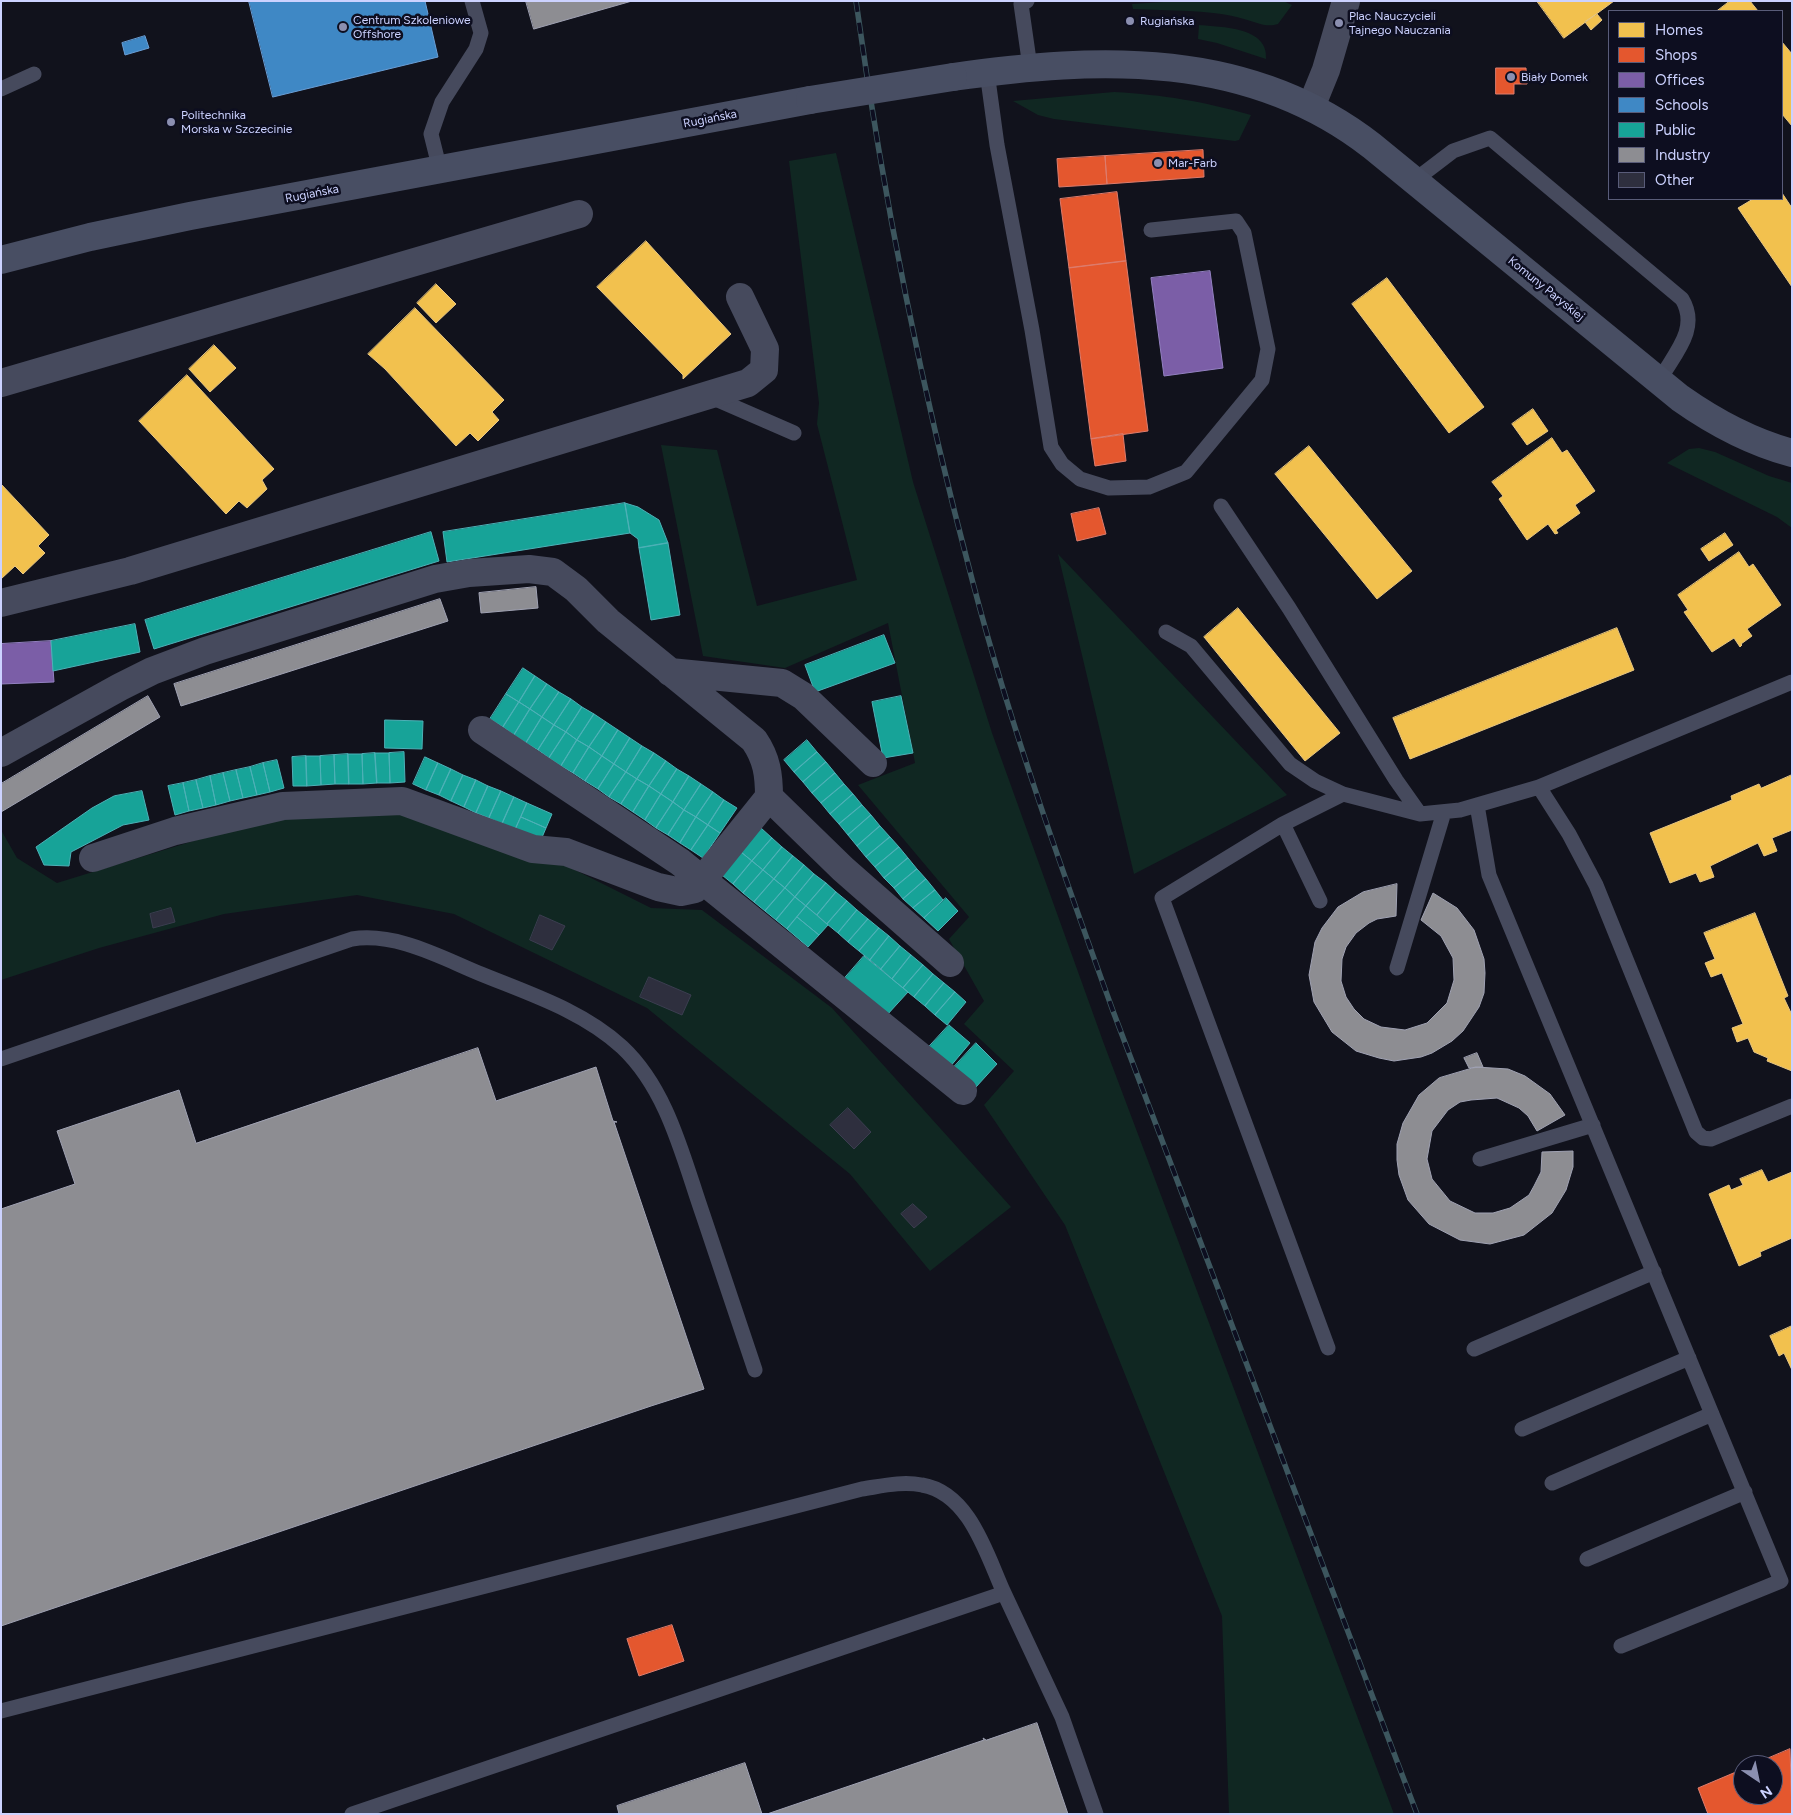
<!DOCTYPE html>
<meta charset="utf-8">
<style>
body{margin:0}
#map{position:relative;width:1793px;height:1815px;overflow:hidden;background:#11121c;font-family:Figtree,sans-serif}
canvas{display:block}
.frame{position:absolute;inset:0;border:2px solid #ccd2ff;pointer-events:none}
.legend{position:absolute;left:1608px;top:10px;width:175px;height:190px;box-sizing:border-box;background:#0d0e20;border:1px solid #595c79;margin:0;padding:6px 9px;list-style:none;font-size:15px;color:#ccd2ff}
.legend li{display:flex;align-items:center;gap:10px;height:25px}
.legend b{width:25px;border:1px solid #595c79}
.north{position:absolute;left:1733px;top:1755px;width:50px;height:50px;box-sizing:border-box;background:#0d0e20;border:1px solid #595c79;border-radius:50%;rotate:146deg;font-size:14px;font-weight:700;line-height:20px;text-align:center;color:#ccd2ff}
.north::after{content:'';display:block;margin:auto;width:18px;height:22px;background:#8b8fb0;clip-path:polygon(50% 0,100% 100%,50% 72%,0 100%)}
</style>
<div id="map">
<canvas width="1793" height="1815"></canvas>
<div class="frame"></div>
<ul class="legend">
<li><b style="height:14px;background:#f2c14e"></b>Homes</li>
<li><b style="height:14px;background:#e4572e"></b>Shops</li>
<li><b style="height:14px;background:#7b5ea7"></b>Offices</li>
<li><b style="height:14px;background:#3f88c5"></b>Schools</li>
<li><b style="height:14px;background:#17a398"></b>Public</li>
<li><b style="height:14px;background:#8d8d92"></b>Industry</li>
<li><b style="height:14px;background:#2e2f3e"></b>Other</li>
</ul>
<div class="north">N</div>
</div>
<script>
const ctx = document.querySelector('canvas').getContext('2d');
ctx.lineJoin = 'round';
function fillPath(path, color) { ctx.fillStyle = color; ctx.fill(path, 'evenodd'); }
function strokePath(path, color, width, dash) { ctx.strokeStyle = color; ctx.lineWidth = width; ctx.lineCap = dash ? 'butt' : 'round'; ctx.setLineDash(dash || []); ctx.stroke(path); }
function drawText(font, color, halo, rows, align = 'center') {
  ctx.font = font + ' Figtree,sans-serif'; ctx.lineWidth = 5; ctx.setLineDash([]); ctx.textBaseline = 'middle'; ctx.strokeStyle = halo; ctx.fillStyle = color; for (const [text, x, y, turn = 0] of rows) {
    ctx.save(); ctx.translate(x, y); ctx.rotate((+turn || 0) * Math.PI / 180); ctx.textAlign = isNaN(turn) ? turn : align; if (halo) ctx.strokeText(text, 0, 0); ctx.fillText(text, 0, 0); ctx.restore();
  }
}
fillPath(new Path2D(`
 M 1179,1 L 1283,1 L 1292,5 L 1278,24 C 1266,28 1256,22 1244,19 C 1211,9 1168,11 1133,9 L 1132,4 Z
 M 1199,25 C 1221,27 1269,27 1266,59 L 1217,43 L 1198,39 Z
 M 1114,92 C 1165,95 1201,101 1251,115 L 1239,140 L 1235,141 L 1054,119 L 1038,115 L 1013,101 Z
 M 836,153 L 913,482 L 992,733 L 1104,1044 L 1394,1814 L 1229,1814 L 1222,1616 L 1065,1225 L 984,1105 L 1014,1071 L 964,1024 L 984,1001 L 949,939 L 969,917 L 858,785 L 915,763 L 888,623 L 785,668 L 703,656 L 661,445 L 717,450 L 757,606 L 857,580 L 817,424 L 819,403 L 789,161 Z
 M 1699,448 L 1715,452 L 1769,476 L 1792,483 L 1792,528 L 1777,517 L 1667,463 L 1689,449 Z
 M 1058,554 L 1287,795 L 1134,874 Z
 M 399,811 L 565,865 L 651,908 L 702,910 L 832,1008 L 1011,1207 L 930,1271 L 850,1174 L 647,1008 L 454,914 L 357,895 L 224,914 L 99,948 L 1,980 L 1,830 L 17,858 L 57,883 L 281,814 Z`), '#102722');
const homes = new Path2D(`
 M 1537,1 L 1614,1 L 1564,38 Z
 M 1730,1 L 1750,1 L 1758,11 L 1717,11 Z
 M 1597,14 L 1602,20 L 1591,30 L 1585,22 Z
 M 1782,42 L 1792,54 L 1792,126 L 1782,114 Z
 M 1782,193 L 1792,208 L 1792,287 L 1738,208 L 1753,199 L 1782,199 Z
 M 646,241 L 731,334 L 683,379 L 683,375 L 597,287 Z
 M 1387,278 L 1484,407 L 1449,433 L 1352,304 Z
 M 436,284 L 456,304 L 436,323 L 417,303 Z
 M 415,308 L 504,400 L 492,412 L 499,420 L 478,441 L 470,433 L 456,446 L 385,369 L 368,354 Z
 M 214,345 L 236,368 L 210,392 L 189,369 Z
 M 187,375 L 274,469 L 262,480 L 267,489 L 247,508 L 239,501 L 226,514 L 139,421 Z
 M 1533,409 L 1548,431 L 1527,445 L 1512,424 Z
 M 1552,438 L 1562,453 L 1567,450 L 1595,491 L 1575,505 L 1580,513 L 1556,530 L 1558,533 L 1555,534 L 1548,524 L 1527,540 L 1499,499 L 1503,496 L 1492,482 Z
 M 1309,446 L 1412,571 L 1377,599 L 1275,474 Z
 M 1,484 L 49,535 L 38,546 L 45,553 L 23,574 L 15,566 L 1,579 Z
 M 1725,533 L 1733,545 L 1709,561 L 1701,549 Z
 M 1739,552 L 1749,567 L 1753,564 L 1781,605 L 1747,629 L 1752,636 L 1741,644 L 1742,645 L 1740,647 L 1734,638 L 1712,652 L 1684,612 L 1688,610 L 1678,595 Z
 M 1238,608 L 1340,733 L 1305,761 L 1204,637 Z
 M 1617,628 L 1634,670 L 1410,759 L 1393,718 Z
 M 1792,775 L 1792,830 L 1772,838 L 1777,851 L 1764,856 L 1758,843 L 1710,866 L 1714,877 L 1700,882 L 1696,873 L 1670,883 L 1650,833 L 1732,800 L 1731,796 L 1759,784 L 1761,788 Z
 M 1755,913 L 1788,996 L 1784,998 L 1792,1015 L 1792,1071 L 1767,1061 L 1768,1058 L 1754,1052 L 1748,1038 L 1737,1042 L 1732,1028 L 1743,1024 L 1722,973 L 1711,977 L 1705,963 L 1715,959 L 1704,933 Z
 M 1762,1170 L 1768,1182 L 1792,1172 L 1792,1238 L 1760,1252 L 1761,1256 L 1739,1266 L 1709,1194 L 1729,1185 L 1731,1190 L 1743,1185 L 1740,1179 Z
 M 1792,1326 L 1792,1370 L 1784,1353 L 1779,1356 L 1770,1336 Z`);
fillPath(homes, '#f2c14e');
strokePath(homes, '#e7c683', 1);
const shops = new Path2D(`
 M 1496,68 L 1526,68 L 1527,84 L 1514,84 L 1514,94 L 1496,94 Z
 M 1203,150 L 1204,177 L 1107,184 L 1105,156 Z
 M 1105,156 L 1107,184 L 1059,187 L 1057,159 Z
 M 1117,192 L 1126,261 L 1069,268 L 1060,199 Z
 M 1126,261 L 1148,431 L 1091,439 L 1069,268 Z
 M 1123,434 L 1126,461 L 1095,466 L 1091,439 Z
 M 1099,508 L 1106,534 L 1077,541 L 1071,514 Z
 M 672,1625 L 684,1661 L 639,1676 L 627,1639 Z
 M 1790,1749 L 1792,1814 L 1708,1814 L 1698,1788 L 1743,1769 L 1743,1795 L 1773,1795 L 1773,1765 L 1752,1765 Z`);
fillPath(shops, '#e4572e');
strokePath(shops, '#dd7c6d', 1);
const offices = new Path2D(`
 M 1210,271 L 1223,368 L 1164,376 L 1151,278 Z
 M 51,641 L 54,682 L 1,684 L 1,644 Z`);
fillPath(offices, '#7b5ea7');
strokePath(offices, '#9381c1', 1);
const schools = new Path2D(`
 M 249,1 L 425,1 L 438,57 L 273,97 Z
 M 145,36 L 149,48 L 125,55 L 122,43 Z`);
fillPath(schools, '#3f88c5');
strokePath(schools, '#699ed6', 1);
const public = new Path2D(`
 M 625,503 L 638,507 L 659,520 L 668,543 L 639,548 L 638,539 L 630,533 Z
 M 625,503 L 630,533 L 447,562 L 443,532 Z
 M 431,532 L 439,561 L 154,649 L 145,620 Z
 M 668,543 L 680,615 L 651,620 L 639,548 Z
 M 135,624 L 140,652 L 53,671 L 51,641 Z
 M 884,635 L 895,663 L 815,692 L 805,665 Z
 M 523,668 L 535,676 L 519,702 L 506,694 Z
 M 535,676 L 547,684 L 530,709 L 519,702 Z
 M 547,684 L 559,692 L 542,717 L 530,709 Z
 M 559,692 L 571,699 L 554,725 L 542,717 Z
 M 506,694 L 519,702 L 503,727 L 490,719 Z
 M 901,696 L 913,753 L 883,758 L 872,702 Z
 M 571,699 L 582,707 L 566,732 L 554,725 Z
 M 519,702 L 530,709 L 514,735 L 503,727 Z
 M 582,707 L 594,714 L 577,740 L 566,732 Z
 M 530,709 L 542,717 L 526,743 L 514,735 Z
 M 594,714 L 606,722 L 589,747 L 577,740 Z
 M 542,717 L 554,725 L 538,750 L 526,743 Z
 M 385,720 L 423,721 L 422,749 L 385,748 Z
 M 606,722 L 618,730 L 602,756 L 589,747 Z
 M 554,725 L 566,732 L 549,758 L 538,750 Z
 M 618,730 L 630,738 L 614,764 L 602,756 Z
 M 566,732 L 577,740 L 561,766 L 549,758 Z
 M 630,738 L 642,746 L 626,772 L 614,764 Z
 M 577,740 L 589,747 L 573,773 L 561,766 Z
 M 807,740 L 817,752 L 794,772 L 784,760 Z
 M 642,746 L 654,753 L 637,779 L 626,772 Z
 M 589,747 L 602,756 L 585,781 L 573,773 Z
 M 404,752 L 405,782 L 390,783 L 389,753 Z
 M 817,752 L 826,762 L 803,782 L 794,772 Z
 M 375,753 L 377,783 L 363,784 L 362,754 Z
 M 375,753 L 389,753 L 390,783 L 377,783 Z
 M 654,753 L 666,761 L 649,786 L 637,779 Z
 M 348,754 L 349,784 L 335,784 L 334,755 Z
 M 348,754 L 362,754 L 363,784 L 349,784 Z
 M 334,755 L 335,784 L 321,785 L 320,756 Z
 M 306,756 L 307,786 L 293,786 L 292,757 Z
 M 306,756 L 320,756 L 321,785 L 307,786 Z
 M 602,756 L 614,764 L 598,789 L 585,781 Z
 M 425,757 L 438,763 L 426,790 L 413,784 Z
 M 277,760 L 284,788 L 270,792 L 263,763 Z
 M 666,761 L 677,769 L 661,794 L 649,786 Z
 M 826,762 L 835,773 L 812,793 L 803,782 Z
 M 263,763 L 270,792 L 257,795 L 250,767 Z
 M 438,763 L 451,769 L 439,795 L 426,790 Z
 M 614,764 L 626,772 L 609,797 L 598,789 Z
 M 250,767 L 257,795 L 243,798 L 236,770 Z
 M 451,769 L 463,775 L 451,801 L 439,795 Z
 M 677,769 L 689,776 L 673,802 L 661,794 Z
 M 236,770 L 243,798 L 230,801 L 223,773 Z
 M 626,772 L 637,779 L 621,804 L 609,797 Z
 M 223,773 L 230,801 L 216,805 L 210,776 Z
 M 835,773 L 844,784 L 821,803 L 812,793 Z
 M 463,775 L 476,780 L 464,807 L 451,801 Z
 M 210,776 L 216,805 L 203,808 L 196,780 Z
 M 689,776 L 701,784 L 684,810 L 673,802 Z
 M 637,779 L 649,786 L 633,812 L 621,804 Z
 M 196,780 L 203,808 L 189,811 L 183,783 Z
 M 476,780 L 488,786 L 476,813 L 464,807 Z
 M 183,783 L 189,811 L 175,815 L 168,786 Z
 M 701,784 L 713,792 L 696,817 L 684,810 Z
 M 844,784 L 853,794 L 830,814 L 821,803 Z
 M 488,786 L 501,791 L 489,818 L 476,813 Z
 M 649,786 L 661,794 L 645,820 L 633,812 Z
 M 142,791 L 149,820 L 123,825 L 71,852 L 69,866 L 44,865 L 36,847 L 92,808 L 114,796 Z
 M 501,791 L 514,797 L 502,824 L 489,818 Z
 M 713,792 L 724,800 L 708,825 L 696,817 Z
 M 661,794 L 673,802 L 656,828 L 645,820 Z
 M 853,794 L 862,805 L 839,824 L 830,814 Z
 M 514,797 L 527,803 L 515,830 L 502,824 Z
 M 724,800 L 737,808 L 720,833 L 708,825 Z
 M 673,802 L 684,810 L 668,835 L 656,828 Z
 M 527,803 L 552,814 L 546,828 L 521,817 Z
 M 862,805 L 871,815 L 848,835 L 839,824 Z
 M 684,810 L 696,817 L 680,843 L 668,835 Z
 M 871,815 L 880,826 L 857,846 L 848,835 Z
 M 521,817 L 546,828 L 540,842 L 515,830 Z
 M 696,817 L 708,825 L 691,850 L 680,843 Z
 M 708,825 L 720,833 L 703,858 L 691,850 Z
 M 880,826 L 890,837 L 866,857 L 857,846 Z
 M 761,828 L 772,838 L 752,861 L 741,852 Z
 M 890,837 L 899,847 L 875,867 L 866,857 Z
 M 772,838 L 782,847 L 763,870 L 752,861 Z
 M 782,847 L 793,856 L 774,879 L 763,870 Z
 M 899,847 L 908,858 L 884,878 L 875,867 Z
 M 741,852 L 752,861 L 733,884 L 722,875 Z
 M 793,856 L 804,865 L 785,888 L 774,879 Z
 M 908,858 L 917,869 L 894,888 L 884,878 Z
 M 752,861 L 763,870 L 743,893 L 733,884 Z
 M 804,865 L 814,874 L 795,897 L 785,888 Z
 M 917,869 L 926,879 L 903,899 L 894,888 Z
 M 763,870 L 774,879 L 754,902 L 743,893 Z
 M 814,874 L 826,883 L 806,906 L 795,897 Z
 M 774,879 L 785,888 L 765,911 L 754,902 Z
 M 926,879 L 935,890 L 913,908 L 903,899 Z
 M 826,883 L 836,892 L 817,915 L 806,906 Z
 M 785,888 L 795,897 L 776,920 L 765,911 Z
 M 935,890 L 943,900 L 924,918 L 913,908 Z
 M 836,892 L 847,901 L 827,924 L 817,915 Z
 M 795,897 L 806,906 L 787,929 L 776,920 Z
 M 946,898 L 958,911 L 938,931 L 924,918 Z
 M 847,901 L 857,910 L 838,933 L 827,924 Z
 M 806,906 L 828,925 L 819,935 L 797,917 Z
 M 857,910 L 868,919 L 848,942 L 838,933 Z
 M 797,917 L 819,935 L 808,947 L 787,929 Z
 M 868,919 L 879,928 L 859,951 L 848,942 Z
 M 879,928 L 889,936 L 870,960 L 859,951 Z
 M 889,936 L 900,946 L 881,969 L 870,960 Z
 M 900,946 L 911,955 L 892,979 L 881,969 Z
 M 911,955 L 923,965 L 903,988 L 892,979 Z
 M 864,956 L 908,992 L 887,1015 L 844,979 Z
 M 923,965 L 933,974 L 914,997 L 903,988 Z
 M 933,974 L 944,983 L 925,1006 L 914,997 Z
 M 944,983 L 955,992 L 935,1015 L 925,1006 Z
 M 955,992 L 966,1002 L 947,1025 L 935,1015 Z
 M 949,1025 L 970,1043 L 949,1068 L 927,1049 Z
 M 976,1043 L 997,1064 L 976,1087 L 954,1067 Z`);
fillPath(public, '#17a398');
strokePath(public, '#4db1b7', 1);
const industry = new Path2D(`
 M 526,1 L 632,1 L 534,29 Z
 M 536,587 L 538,608 L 481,613 L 479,593 Z
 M 440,599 L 448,621 L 181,706 L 174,684 Z
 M 148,696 L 160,717 L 1,812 L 1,784 Z
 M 1397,884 L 1396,916 L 1377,919 L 1369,923 L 1356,933 L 1346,947 L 1342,959 L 1341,981 L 1346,997 L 1354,1009 L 1364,1019 L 1381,1027 L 1405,1030 L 1427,1023 L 1447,1003 L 1454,980 L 1453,958 L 1441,936 L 1421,920 L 1433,893 L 1457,908 L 1474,930 L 1484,959 L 1485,973 L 1484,993 L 1479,1007 L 1463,1031 L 1452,1041 L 1432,1053 L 1421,1057 L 1394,1061 L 1379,1058 L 1356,1051 L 1332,1032 L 1314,1002 L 1309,975 L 1315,942 L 1322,928 L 1338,907 L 1363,892 Z
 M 478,1048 L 496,1101 L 596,1067 L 613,1121 L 617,1122 L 614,1122 L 704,1389 L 651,1406 L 1,1626 L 1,1209 L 75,1184 L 57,1131 L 179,1090 L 196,1143 Z
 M 1477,1053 L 1483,1067 L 1469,1068 L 1464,1058 Z
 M 1476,1067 L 1508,1069 L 1525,1076 L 1550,1094 L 1565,1115 L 1537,1131 L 1528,1116 L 1519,1108 L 1497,1098 L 1471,1100 L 1460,1102 L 1448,1110 L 1432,1131 L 1427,1159 L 1432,1179 L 1450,1201 L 1475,1213 L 1493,1213 L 1510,1208 L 1529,1195 L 1534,1186 L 1541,1172 L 1542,1152 L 1573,1151 L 1573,1167 L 1566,1190 L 1552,1213 L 1524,1235 L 1490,1244 L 1460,1240 L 1429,1224 L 1408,1200 L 1399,1175 L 1397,1160 L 1397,1144 L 1403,1123 L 1419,1095 L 1439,1078 Z
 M 1037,1723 L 1068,1814 L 767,1814 L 984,1740 L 983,1738 L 986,1740 Z
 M 745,1763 L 762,1814 L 619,1814 L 617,1806 Z`);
fillPath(industry, '#8d8d92');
strokePath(industry, '#a0a2b3', 1);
const building = new Path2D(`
 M 171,908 L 175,922 L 153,928 L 150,914 Z
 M 540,915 L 565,926 L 552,950 L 530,940 Z
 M 649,977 L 691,995 L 682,1015 L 640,997 Z
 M 848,1108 L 871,1132 L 854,1149 L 830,1125 Z
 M 913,1204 L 927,1217 L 914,1228 L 901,1214 Z`);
fillPath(building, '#2e2f3e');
strokePath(building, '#3b3d50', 1);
strokePath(new Path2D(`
 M 1027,1 L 1021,4 L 1030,67
 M 987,72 L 997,145 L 1032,330 L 1051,447 L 1062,464 L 1080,479 L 1109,488 L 1149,487 L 1186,472 L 1262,380 L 1268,349 L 1244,233 L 1236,221 L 1151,230
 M 1,89 L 34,74
 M 440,170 L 431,134 L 442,102 L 476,49 L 481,33 L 472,1
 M 1415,180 L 1453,151 L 1490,138 L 1682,299 C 1700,329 1674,354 1659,381
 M 709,396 L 794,433
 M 1221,506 L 1289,608 L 1396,780 L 1420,814
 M 1166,632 L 1191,646 L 1290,764 L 1315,781 L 1343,794 L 1420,814 L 1460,810 L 1539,787 L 1792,682
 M 1539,787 L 1569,834 L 1596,885 L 1696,1132 L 1703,1138 L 1711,1139 L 1792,1106
 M 1477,805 L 1489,875 L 1781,1581 L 1621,1646
 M 1283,824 L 1162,898 L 1328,1348
 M 1320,901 L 1283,824 L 1343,794
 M 1397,968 L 1444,812
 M 1,1059 L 352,939 C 396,932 442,958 481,974 C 530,994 583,1011 622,1047 C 668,1090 683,1158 703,1215 C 720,1267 738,1318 755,1370
 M 1480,1159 L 1593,1125
 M 1474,1349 L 1654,1272
 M 1522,1429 L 1689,1358
 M 1552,1483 L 1712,1414
 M 1587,1559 L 1745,1492
 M 1,1711 L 862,1489 C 882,1486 902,1481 922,1485 C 970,1493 987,1556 1004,1593
 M 352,1814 L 1004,1593 L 1062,1717 L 1096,1814`), '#464a5d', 15);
strokePath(new Path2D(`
 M 1311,107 L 1326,70 L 1346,1
 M 1,383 L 579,214
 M 1,603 L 130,571 L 748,383 L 764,370 L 765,349 L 740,297
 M 670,672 L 782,683 L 803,696 L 873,763
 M 482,730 L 680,862 L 963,1091
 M 1,753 L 120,687 L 152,671 L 205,651 L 435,579 L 469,573 L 529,569 L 553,572 L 576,589 L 608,621 L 754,740 C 767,759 769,775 769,797 L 843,869 L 950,963
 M 93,858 L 175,831 L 283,806 L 402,801 L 533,849 L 566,852 L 658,887 L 681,892 L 695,889 L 769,797`), '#464a5d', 28);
strokePath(new Path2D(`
 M 953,77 C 1099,56 1249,50 1372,146 L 1680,398 C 1714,422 1751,442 1792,453
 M 1,260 L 90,237 L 190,216 L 810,100`), '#484e63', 28);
const rail = new Path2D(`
 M 856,1 C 883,197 922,392 973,583 C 1011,728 1062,870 1113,1011 L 1417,1814`);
strokePath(rail, '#3c565e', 5.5);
strokePath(rail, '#0d0e20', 4, [11]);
strokePath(new Path2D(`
 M 810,100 L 953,77`), '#484e63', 28);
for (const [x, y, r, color] of [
 [1130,21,5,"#8b8fb0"],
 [1339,23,5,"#8b8fb0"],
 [343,27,5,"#8b8fb0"],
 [1511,77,5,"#8b8fb0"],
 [171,122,5,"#8b8fb0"],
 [1158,163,5,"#8b8fb0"]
]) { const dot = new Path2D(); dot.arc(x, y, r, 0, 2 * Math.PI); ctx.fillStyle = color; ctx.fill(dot); strokePath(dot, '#0d0e20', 2); }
drawText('12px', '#ccd2ff', '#0d0e20', [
 ["Plac Nauczycieli",1349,16],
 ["Tajnego Nauczania",1349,30],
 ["Centrum Szkoleniowe",353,20],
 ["Offshore",353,34],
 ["Rugiańska",1140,21],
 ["Biały Domek",1521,77],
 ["Politechnika",181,115],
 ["Morska w Szczecinie",181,129],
 ["Mar-Farb",1168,163]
], 'left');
drawText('12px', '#ccd2ff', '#0d0e20', [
 ["Rugiańska",710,119,-11],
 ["Rugiańska",312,194,-11],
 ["Komuny Paryskiej",1546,289,39]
]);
</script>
